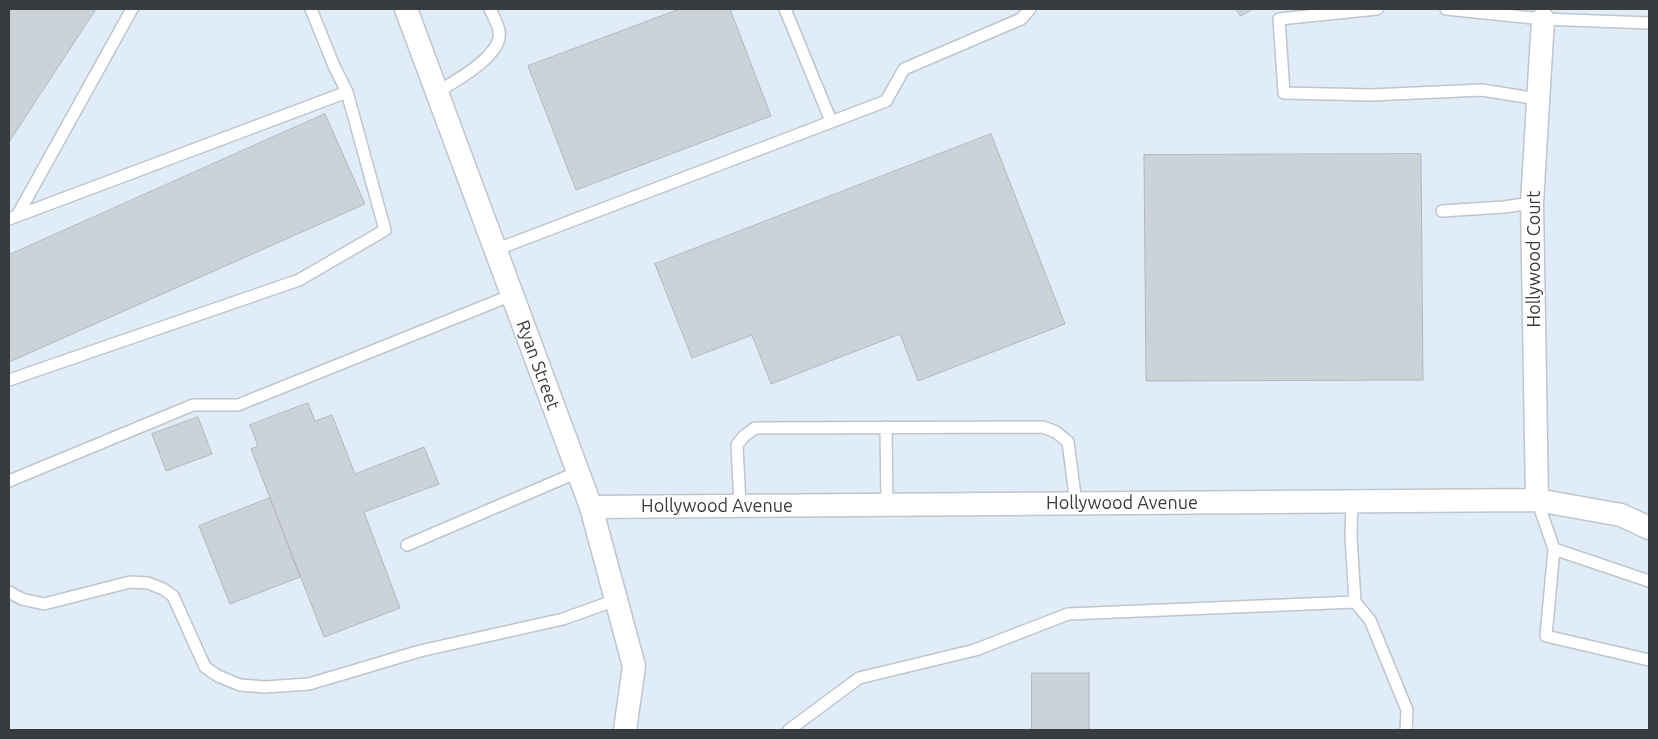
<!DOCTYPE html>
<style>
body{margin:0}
#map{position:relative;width:1658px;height:739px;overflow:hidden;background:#f1f8ff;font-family:Ubuntu,sans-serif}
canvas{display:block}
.frame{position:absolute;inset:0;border:10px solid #393c3e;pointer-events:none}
</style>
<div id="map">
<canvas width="1658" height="739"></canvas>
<div class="frame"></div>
</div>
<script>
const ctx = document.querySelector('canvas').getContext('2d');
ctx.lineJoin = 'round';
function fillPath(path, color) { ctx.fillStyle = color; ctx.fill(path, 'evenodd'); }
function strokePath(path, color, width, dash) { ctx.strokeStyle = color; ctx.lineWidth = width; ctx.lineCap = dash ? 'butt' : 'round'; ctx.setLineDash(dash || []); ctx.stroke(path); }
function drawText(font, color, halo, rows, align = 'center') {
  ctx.font = font + ' Ubuntu,sans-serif'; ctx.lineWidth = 4; ctx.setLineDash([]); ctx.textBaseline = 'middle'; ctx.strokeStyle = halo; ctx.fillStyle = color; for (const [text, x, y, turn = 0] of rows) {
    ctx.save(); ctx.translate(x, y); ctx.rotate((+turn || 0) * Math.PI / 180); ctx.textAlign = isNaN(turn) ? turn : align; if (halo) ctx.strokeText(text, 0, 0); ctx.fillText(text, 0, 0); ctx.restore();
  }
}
fillPath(new Path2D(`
 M 9,9 L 1649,9 L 1649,730 L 9,730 Z`), '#e0edf9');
const building = new Path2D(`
 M 9,9 L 96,9 L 9,142 Z
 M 680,9 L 730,9 L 771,116 L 576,190 L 528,66 Z
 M 1236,9 L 1253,9 L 1241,16 Z
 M 325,114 L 365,204 L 9,362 L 9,255 Z
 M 991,134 L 1065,324 L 918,381 L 900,334 L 771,384 L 752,335 L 692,358 L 655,264 Z
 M 1421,154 L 1423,380 L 1146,381 L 1144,155 Z
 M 308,403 L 315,421 L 332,415 L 355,474 L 424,447 L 439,484 L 364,512 L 400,608 L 324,637 L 251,449 L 258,446 L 250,425 Z
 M 198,417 L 212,454 L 166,471 L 152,434 Z
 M 270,498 L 300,577 L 230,604 L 199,526 Z
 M 1032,673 L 1089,673 L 1089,730 L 1032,730 Z`);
fillPath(building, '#cbd2d8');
strokePath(building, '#b2b8be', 1);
const lane = new Path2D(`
 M 785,9 L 831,121
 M 1377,9 L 1279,19 L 1284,93 L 1371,95 L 1482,90 L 1538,99
 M 1446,9 L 1543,19 L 1649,23
 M 437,92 C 454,82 504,55 499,31 C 498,24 493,16 490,9
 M 1442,211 L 1504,207 L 1532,203
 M 17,216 L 132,9
 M 9,219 L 347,92 L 334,66 L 311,9
 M 495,250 L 886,101 L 904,69 L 1021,19 L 1030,9
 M 9,380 L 299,280 L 385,230 L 347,92
 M 886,427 L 887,505
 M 9,481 L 193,405 L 238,405 L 512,295
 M 1537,500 L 1554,549 L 1546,636 L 1649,660
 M 1352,501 L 1351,536 L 1355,602 L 1370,620 L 1407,710 L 1406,730
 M 740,506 L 737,445 L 744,436 L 755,428 L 1043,427 L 1056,432 L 1068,442 L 1076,503
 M 407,545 L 578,472
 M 1554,549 L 1649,581
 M 9,592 L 22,599 L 44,604 L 130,582 L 148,583 L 163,589 L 173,596 L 205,667 L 218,676 L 240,685 L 265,687 L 309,684 L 420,651 L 563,619 L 616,600
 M 789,730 L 859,678 L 975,650 L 1068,614 L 1355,602`);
const street = new Path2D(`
 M 406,9 L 591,507 L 634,666 L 625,730
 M 1537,500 L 1532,203 L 1543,19
 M 591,507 L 1537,500 L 1621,515 L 1649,528`);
strokePath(lane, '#bec5cb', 14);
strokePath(street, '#bec5cb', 25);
strokePath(lane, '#fff', 11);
strokePath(street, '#fff', 22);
drawText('18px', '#393c3e', '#fff', [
 ["Hollywood Court",1534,259,-90],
 ["Ryan Street",538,365,70],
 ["Hollywood Avenue",1122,503],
 ["Hollywood Avenue",717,506]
]);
</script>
